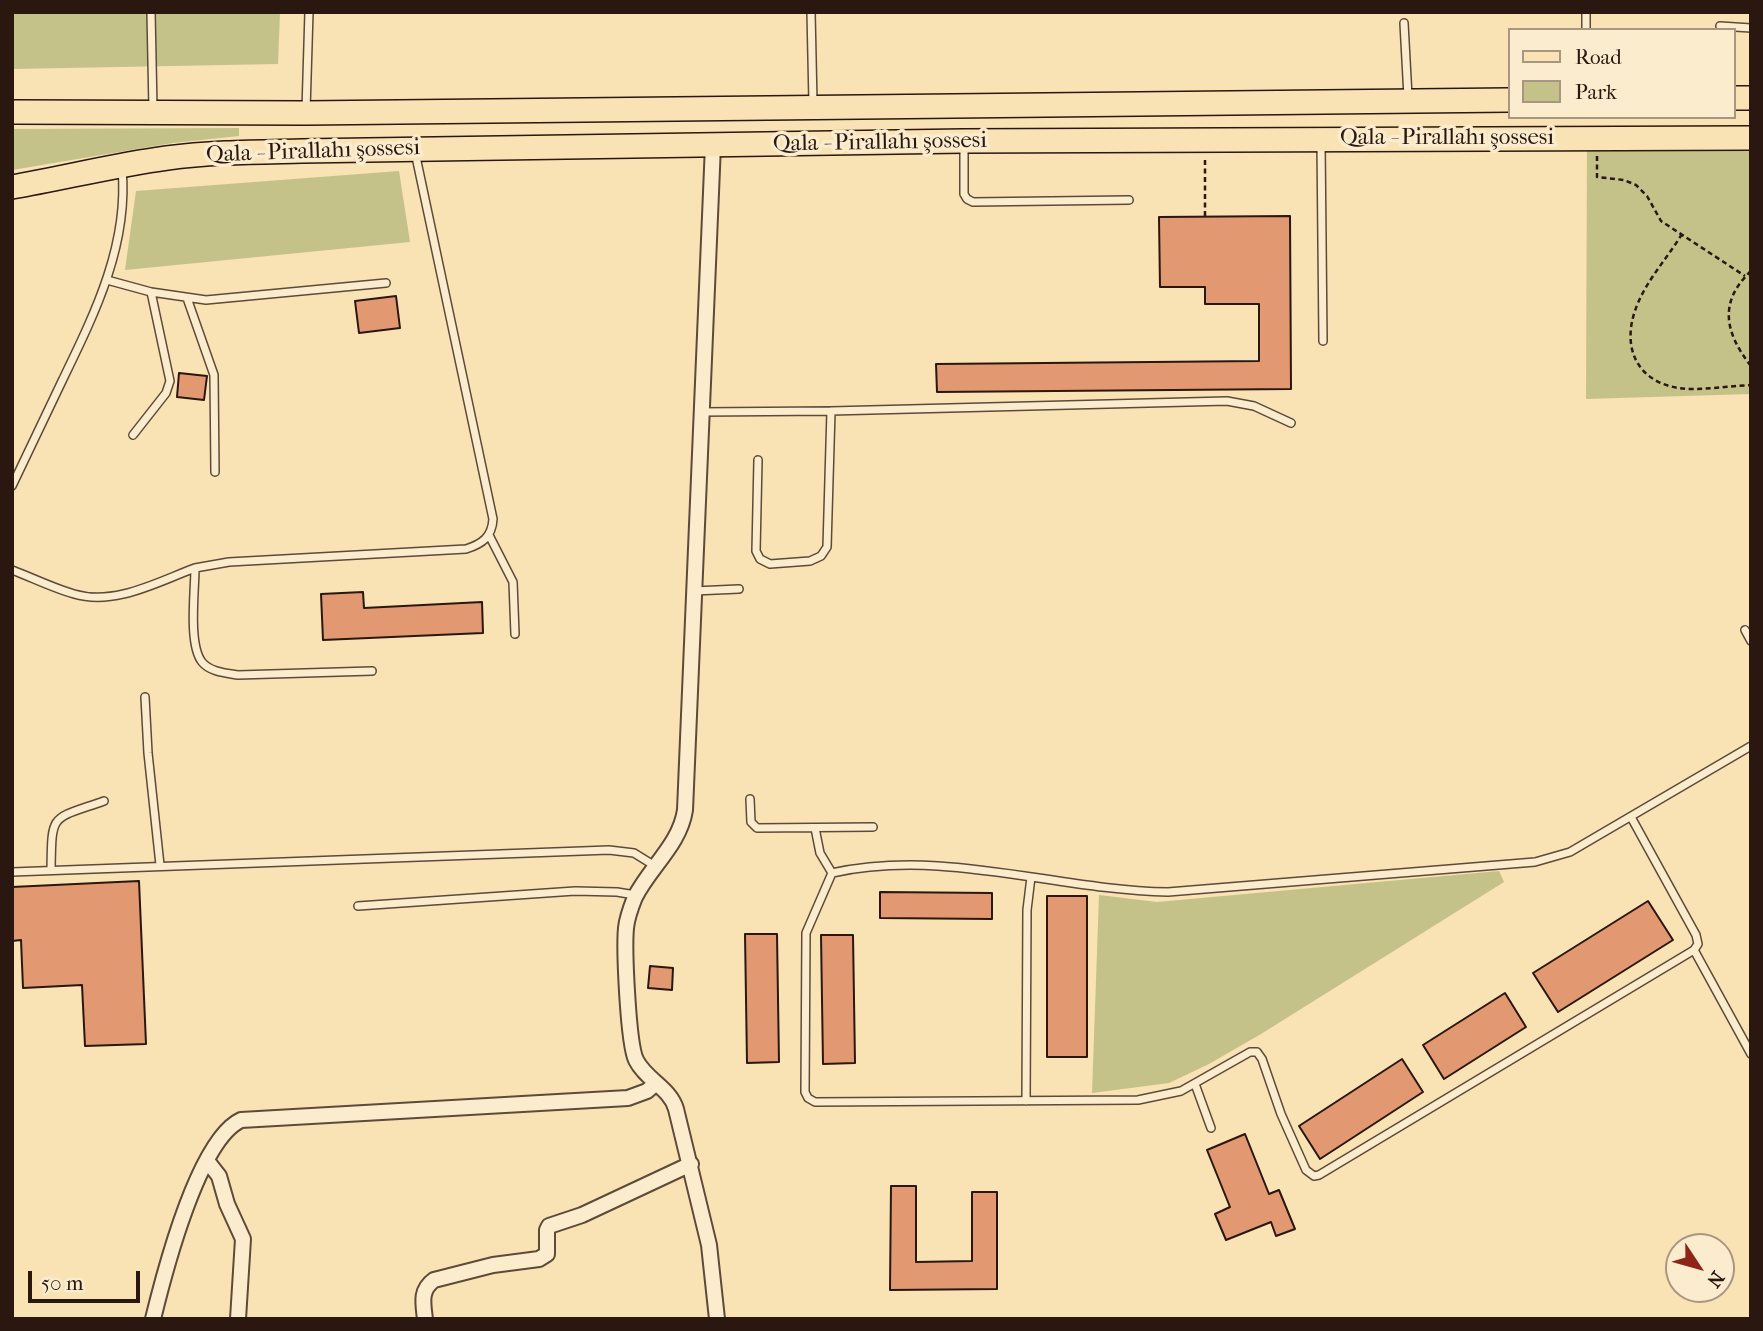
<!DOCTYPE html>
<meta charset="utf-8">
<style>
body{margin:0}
#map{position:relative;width:1763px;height:1331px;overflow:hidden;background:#f9e2b4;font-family:"IM FELL French Canon",serif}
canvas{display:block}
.frame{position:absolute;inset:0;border:14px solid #291710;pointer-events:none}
.legend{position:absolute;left:1508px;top:28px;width:228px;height:91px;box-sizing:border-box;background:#fbecce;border:2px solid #a79782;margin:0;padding:9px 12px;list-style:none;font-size:21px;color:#291710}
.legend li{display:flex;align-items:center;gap:14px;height:35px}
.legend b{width:35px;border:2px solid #a79782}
.north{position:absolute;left:1665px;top:1233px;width:70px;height:70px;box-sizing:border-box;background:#fbecce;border:2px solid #a79782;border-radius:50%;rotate:126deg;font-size:19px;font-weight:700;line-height:28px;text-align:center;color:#291710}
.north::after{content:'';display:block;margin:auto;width:24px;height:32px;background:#8f2418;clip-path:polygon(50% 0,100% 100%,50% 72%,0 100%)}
.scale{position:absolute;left:28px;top:1271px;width:112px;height:32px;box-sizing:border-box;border:4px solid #291710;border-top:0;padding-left:9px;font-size:21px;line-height:24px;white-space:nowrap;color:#291710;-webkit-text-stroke:5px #fbecce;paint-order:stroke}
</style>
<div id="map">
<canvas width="1763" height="1331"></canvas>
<div class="frame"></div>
<ul class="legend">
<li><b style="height:9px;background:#f9e2b4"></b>Road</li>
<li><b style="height:19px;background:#c4c289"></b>Park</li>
</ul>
<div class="north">N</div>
<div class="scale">50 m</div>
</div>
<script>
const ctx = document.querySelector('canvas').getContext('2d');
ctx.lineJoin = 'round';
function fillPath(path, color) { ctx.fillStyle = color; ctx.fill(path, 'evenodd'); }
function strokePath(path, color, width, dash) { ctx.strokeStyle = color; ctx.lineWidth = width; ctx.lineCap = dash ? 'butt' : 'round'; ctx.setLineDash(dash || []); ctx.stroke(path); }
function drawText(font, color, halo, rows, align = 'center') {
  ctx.font = font + ' "IM FELL French Canon",serif'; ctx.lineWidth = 7; ctx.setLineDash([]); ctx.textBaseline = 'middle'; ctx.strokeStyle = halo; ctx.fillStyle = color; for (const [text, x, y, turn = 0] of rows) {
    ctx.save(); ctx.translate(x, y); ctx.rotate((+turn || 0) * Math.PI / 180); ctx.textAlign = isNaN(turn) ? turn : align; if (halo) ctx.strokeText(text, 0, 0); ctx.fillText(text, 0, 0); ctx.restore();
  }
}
fillPath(new Path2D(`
 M 12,12 L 280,12 L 278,64 L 12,69 Z
 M 239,128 L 239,136 L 173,143 L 12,170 L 12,129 Z
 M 1587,147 L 1751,151 L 1751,394 L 1586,399 Z
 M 399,171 L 410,242 L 125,270 L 136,191 Z
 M 1499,871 L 1504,882 L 1261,1034 L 1209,1064 L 1169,1083 L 1092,1093 L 1099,895 L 1157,902 Z`), '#c4c289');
const building = new Path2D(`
 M 1290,216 L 1291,389 L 937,392 L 936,364 L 1259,361 L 1259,304 L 1205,304 L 1205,287 L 1160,287 L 1159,217 Z
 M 396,296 L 400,328 L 359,333 L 355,301 Z
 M 179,373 L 207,376 L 204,400 L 177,397 Z
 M 363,592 L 364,608 L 482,602 L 483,633 L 323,640 L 321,594 Z
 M 139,881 L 146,1044 L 85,1046 L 82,985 L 23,988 L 21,940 L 12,941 L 12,887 Z
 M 880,892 L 992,893 L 992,919 L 880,918 Z
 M 1047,896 L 1087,896 L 1087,1057 L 1047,1057 Z
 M 1648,901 L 1673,940 L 1558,1012 L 1533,973 Z
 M 745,934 L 777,934 L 779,1062 L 747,1063 Z
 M 821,935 L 853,935 L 855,1063 L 823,1064 Z
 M 650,966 L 673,968 L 672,990 L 648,988 Z
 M 1505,993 L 1526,1027 L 1444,1079 L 1423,1045 Z
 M 1402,1059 L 1423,1092 L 1320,1159 L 1299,1126 Z
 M 1245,1134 L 1269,1194 L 1279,1190 L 1295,1229 L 1276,1236 L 1271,1222 L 1226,1240 L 1215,1214 L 1230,1207 L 1207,1150 Z
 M 891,1186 L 916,1186 L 916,1262 L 972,1261 L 972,1192 L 997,1192 L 997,1289 L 890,1290 Z`);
fillPath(building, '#e29871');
strokePath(building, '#291710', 2);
const service = new Path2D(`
 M 151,12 L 153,109
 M 811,12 L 813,103
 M 1404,23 L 1408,97
 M 1720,26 L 1751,28
 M 1586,30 L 1586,14
 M 306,110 L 309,12
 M 1321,142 L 1323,341
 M 964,145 L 964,194 L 967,199 L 973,202 L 1129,200
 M 107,280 L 151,292 L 206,300 L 386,283
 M 187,298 L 214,375 L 215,472
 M 701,412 L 831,411 L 1227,401 L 1254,406 L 1291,423
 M 133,435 L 166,393 L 170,381 L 151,292
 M 758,460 L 756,551 L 760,559 L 770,564 L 810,561 L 821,556 L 827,547 L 831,411
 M 12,486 C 29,450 46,414 63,379 C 95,313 129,244 122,169
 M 489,535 L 513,582 L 515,634
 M 12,570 C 33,578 53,588 74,594 C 115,606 157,582 195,568
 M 694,591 L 739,589
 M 1745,630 L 1751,641
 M 372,671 L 238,675 C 226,673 210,672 202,662 C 188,644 195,591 195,568 L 229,562 L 466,549 C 482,544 492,537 493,519 L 415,152
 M 145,697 L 148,753 L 160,865
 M 750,799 L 751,822 L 757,828 L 873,827
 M 1631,817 L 1696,935 L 1698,944 L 1694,950 L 1319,1175 L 1314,1176 L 1306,1170 L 1281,1114 L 1262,1059 L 1257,1052 L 1250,1052 L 1181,1091 L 1138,1100 L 815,1102 L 808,1098 L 805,1092 L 806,933 L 832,873 C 946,848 1055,890 1168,892 L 1535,862 L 1570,852 L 1751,746
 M 815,828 L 820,853 L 832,873
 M 51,870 C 52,812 50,820 104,801
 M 12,872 L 609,850 L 634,853 L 655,866
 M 358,906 L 575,891 L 617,892 L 635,895
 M 1694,950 L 1751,1054
 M 1195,1084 L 1211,1128
 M 1026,1101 L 1027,910 L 1031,877`);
const minor = new Path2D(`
 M 713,145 L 685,810 C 680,844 651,866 635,897 C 631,907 627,917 626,928 C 624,949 628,1043 636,1060 C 646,1080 670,1088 676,1109 L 709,1245 L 717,1319
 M 208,1162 L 219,1176 L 227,1204 L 243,1239 L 238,1319
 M 153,1319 C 164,1274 198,1140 241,1120 L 628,1098 L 647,1091 L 656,1083
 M 425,1319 C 423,1303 420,1290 434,1280 L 493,1265 L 539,1259 L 547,1254 L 547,1230 L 549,1226 L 582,1215 L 691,1164`);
const primary = new Path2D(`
 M 1733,98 L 1751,98
 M 12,112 L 306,113 L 1509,100
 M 12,187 C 64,178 115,165 167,158 C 212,152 257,152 302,151 L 964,141 L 1751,138`);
strokePath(service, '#5d4a39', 10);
strokePath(minor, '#5d4a39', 18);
strokePath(primary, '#291710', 26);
strokePath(new Path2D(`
 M 1597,156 L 1597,177 L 1624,180 L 1636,185 L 1647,196 L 1661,221 L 1745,276
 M 1205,160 L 1205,217
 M 1682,234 C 1668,257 1648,279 1638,303 C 1618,349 1639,388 1691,389 C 1711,389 1731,386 1751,385
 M 1751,271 C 1718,302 1725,333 1751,366`), '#291710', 2.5, [5, 3.5]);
strokePath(service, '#fbecce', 7);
strokePath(minor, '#fbecce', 14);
strokePath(primary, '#f9e2b4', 23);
drawText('23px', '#291710', '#fbecce', [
 ["Qala - Pirallahı şossesi",1447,138],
 ["Qala - Pirallahı şossesi",880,143,-1],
 ["Qala - Pirallahı şossesi",313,152,-2]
]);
</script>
